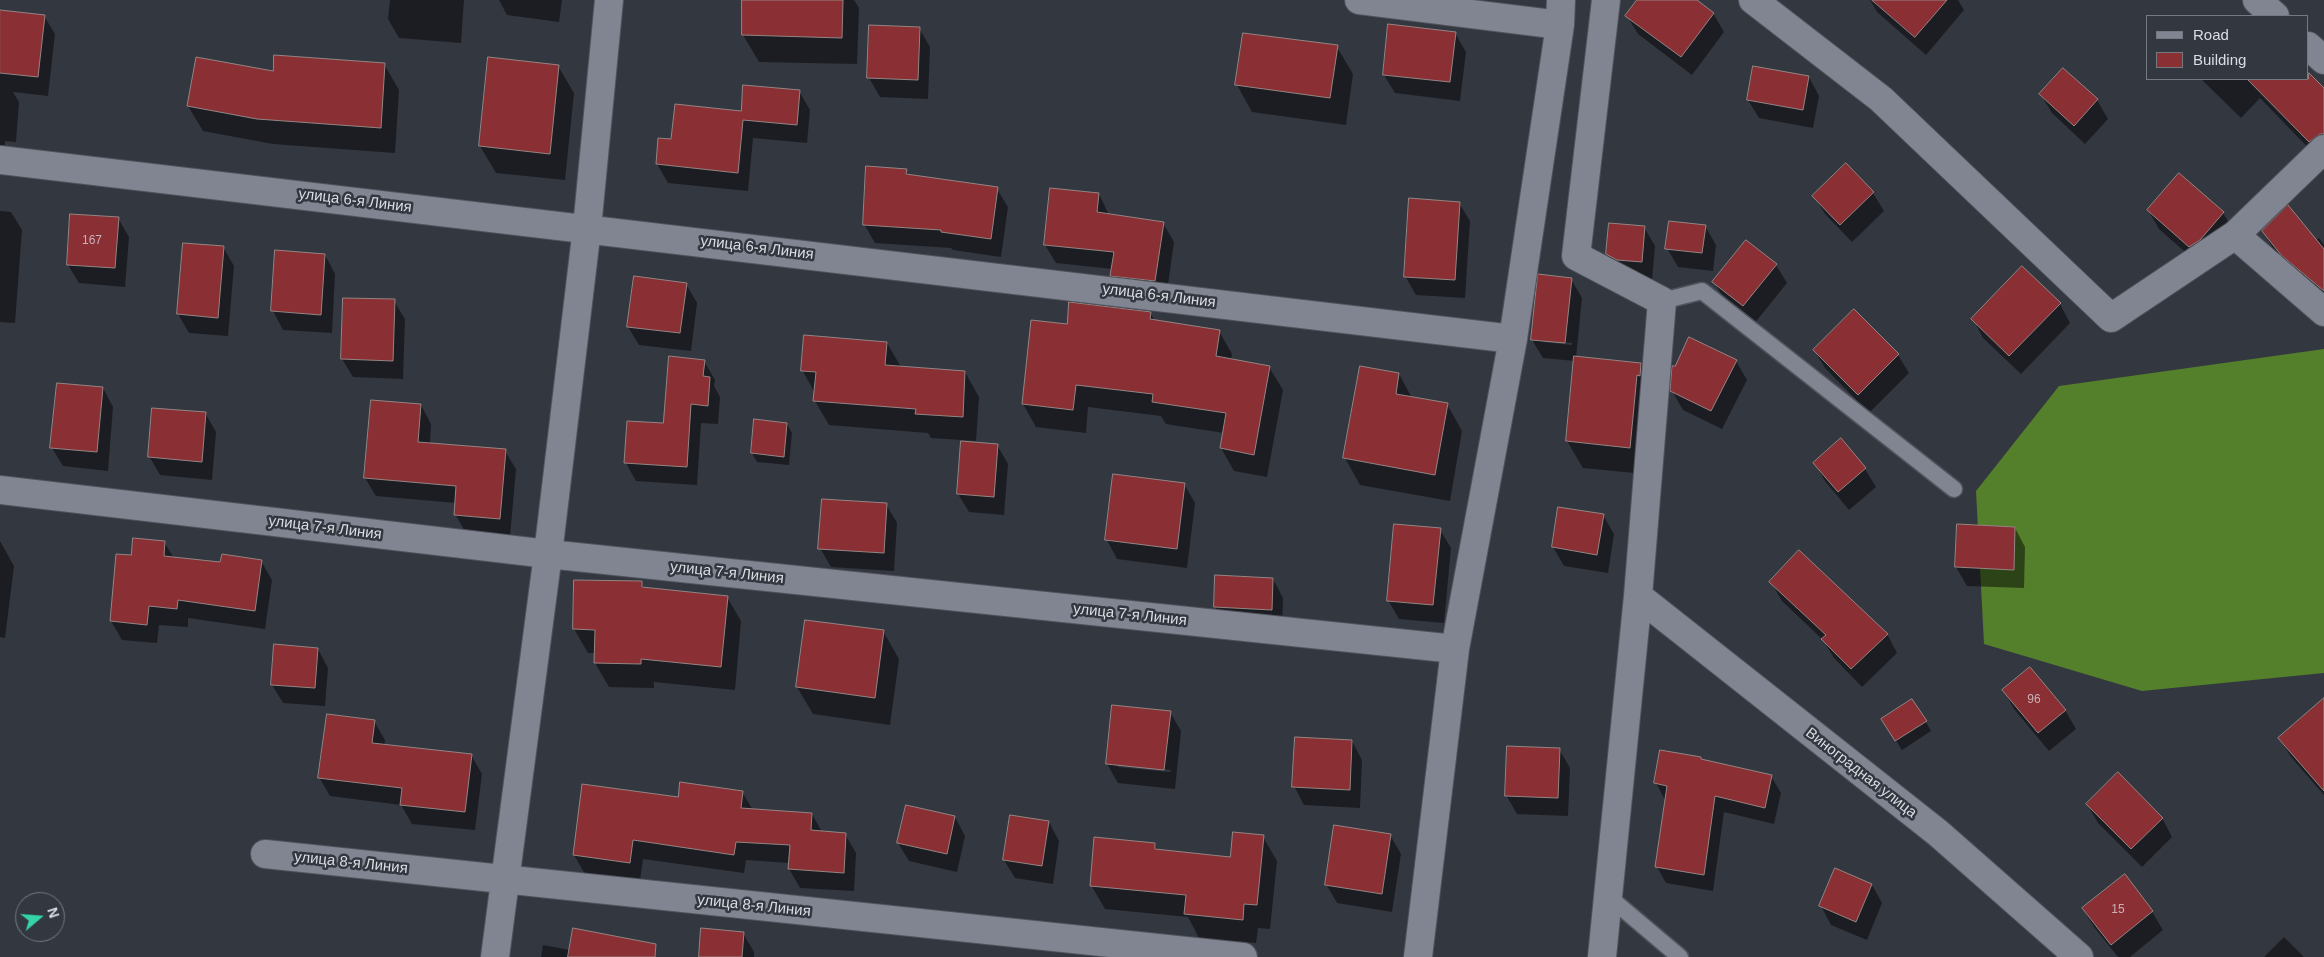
<!DOCTYPE html>
<meta charset="utf-8">
<style>
body{margin:0}
#map{position:relative;width:2324px;height:957px;overflow:hidden;background:#333740;font-family:Helvetica,sans-serif}
canvas{display:block}
.legend{position:absolute;left:2146px;top:15px;width:162px;height:65px;box-sizing:border-box;background:#333740;border:1px solid #767982;margin:0;padding:6px 9px;list-style:none;font-size:15px;color:#dbdde4}
.legend li{display:flex;align-items:center;gap:10px;height:25px}
.legend b{width:25px;border:1px solid #767982}
.north{position:absolute;left:15px;top:892px;width:50px;height:50px;box-sizing:border-box;background:#333740;border:1px solid #767982;border-radius:50%;rotate:72deg;font-size:14px;font-weight:700;line-height:20px;text-align:center;color:#dbdde4}
.north::after{content:'';display:block;margin:auto;width:18px;height:22px;background:#34d4a8;clip-path:polygon(50% 0,100% 100%,50% 72%,0 100%)}
</style>
<div id="map">
<canvas width="2324" height="957"></canvas>
<ul class="legend">
<li><b style="height:6px;background:#818591"></b>Road</li>
<li><b style="height:14px;background:#8a2f33"></b>Building</li>
</ul>
<div class="north">N</div>
</div>
<script>
const ctx = document.querySelector('canvas').getContext('2d');
ctx.lineJoin = 'round';
function fillPath(path, color) { ctx.fillStyle = color; ctx.fill(path, 'evenodd'); }
function strokePath(path, color, width, dash) { ctx.strokeStyle = color; ctx.lineWidth = width; ctx.lineCap = dash ? 'butt' : 'round'; ctx.setLineDash(dash || []); ctx.stroke(path); }
function drawText(font, color, halo, rows, align = 'center') {
  ctx.font = font + ' Helvetica,sans-serif'; ctx.lineWidth = 5; ctx.setLineDash([]); ctx.textBaseline = 'middle'; ctx.strokeStyle = halo; ctx.fillStyle = color; for (const [text, x, y, turn = 0] of rows) {
    ctx.save(); ctx.translate(x, y); ctx.rotate((+turn || 0) * Math.PI / 180); ctx.textAlign = isNaN(turn) ? turn : align; if (halo) ctx.strokeText(text, 0, 0); ctx.fillText(text, 0, 0); ctx.restore();
  }
}
fillPath(new Path2D(`
 M 2324,349 L 2324,673 L 2142,691 L 1984,644 L 1976,491 L 2059,386 Z`), '#547f2b');
fillPath(new Path2D(`
 M 390,0 L 464,0 L 461,43 L 399,38 L 388,19 Z
 M 499,0 L 562,0 L 559,22 L 507,15 Z
 M 744,0 L 854,0 L 859,8 L 857,64 L 759,62 L 743,35 Z
 M 1638,0 L 1695,0 L 1713,13 L 1724,32 L 1692,75 L 1638,34 L 1627,16 Z
 M 1870,0 L 1958,0 L 1964,10 L 1926,55 L 1877,12 Z
 M 0,11 L 44,16 L 55,34 L 48,96 L 13,92 L 19,102 L 16,142 L 5,141 L 4,157 L 0,156 Z
 M 870,26 L 919,28 L 930,47 L 928,99 L 880,97 L 869,78 Z
 M 1455,33 L 1466,52 L 1460,101 L 1395,93 L 1384,75 Z
 M 1337,47 L 1353,74 L 1346,125 L 1252,112 L 1237,85 Z
 M 384,64 L 399,90 L 395,153 L 273,144 L 203,131 L 188,106 L 274,73 Z
 M 558,66 L 574,93 L 565,180 L 496,173 L 480,146 Z
 M 2063,70 L 2097,100 L 2108,119 L 2085,144 L 2052,113 L 2041,95 Z
 M 2309,74 L 2324,90 L 2324,157 L 2320,160 L 2260,98 L 2241,118 L 2201,79 L 2281,79 L 2293,90 L 2305,79 L 2308,79 Z
 M 1809,77 L 1819,96 L 1813,128 L 1759,118 L 1748,100 Z
 M 799,91 L 810,110 L 807,143 L 753,138 L 748,191 L 668,183 L 657,164 L 672,141 Z
 M 906,170 L 909,176 L 997,189 L 1008,207 L 1001,257 L 953,250 L 951,248 L 875,243 L 864,224 Z
 M 1873,193 L 1884,211 L 1852,242 L 1825,214 L 1814,196 Z
 M 1099,194 L 1109,215 L 1163,223 L 1174,242 L 1166,299 L 1122,294 L 1111,275 L 1112,269 L 1056,263 L 1045,245 Z
 M 1459,203 L 1470,221 L 1465,298 L 1416,295 L 1405,276 Z
 M 2148,210 L 2223,213 L 2234,231 L 2200,265 L 2159,229 Z
 M 0,211 L 11,212 L 22,230 L 15,323 L 0,322 Z
 M 118,218 L 129,237 L 125,287 L 79,283 L 68,265 Z
 M 1705,226 L 1716,245 L 1713,271 L 1678,267 L 1667,248 Z
 M 1644,227 L 1655,246 L 1652,280 L 1628,278 L 1619,273 L 1608,254 Z
 M 2263,231 L 2315,241 L 2319,238 L 2324,245 L 2324,298 L 2292,271 L 2273,248 Z
 M 223,247 L 234,266 L 228,336 L 189,333 L 178,314 Z
 M 277,252 L 325,255 L 335,274 L 332,333 L 283,330 L 273,311 Z
 M 1776,265 L 1787,283 L 1754,324 L 1725,301 L 1714,282 Z
 M 1571,279 L 1582,298 L 1576,358 L 1641,364 L 1656,392 L 1645,474 L 1583,468 L 1567,441 L 1575,361 L 1543,358 L 1532,340 ZM 1543,340 L 1572,343 L 1572,345 L 1543,342 Z
 M 686,284 L 697,303 L 691,351 L 639,345 L 628,327 Z
 M 394,301 L 405,319 L 403,379 L 353,377 L 342,359 Z
 M 2060,304 L 2070,323 L 2021,374 L 1983,338 L 1973,319 Z
 M 1150,313 L 1155,321 L 1219,331 L 1232,354 L 1231,360 L 1269,367 L 1283,390 L 1267,477 L 1234,471 L 1221,448 L 1224,433 L 1166,424 L 1161,416 L 1088,407 L 1086,433 L 1036,427 L 1023,404 L 1068,325 Z
 M 887,343 L 901,367 L 965,372 L 979,397 L 976,441 L 931,438 L 928,433 L 829,425 L 815,401 L 815,393 L 802,370 Z
 M 1814,350 L 1898,355 L 1909,373 L 1869,413 L 1825,368 Z
 M 704,361 L 715,380 L 714,386 L 720,397 L 718,424 L 701,423 L 697,485 L 636,481 L 626,463 L 664,424 Z
 M 1736,361 L 1747,380 L 1722,429 L 1683,410 L 1672,391 L 1676,368 Z
 M 1399,374 L 1412,398 L 1447,404 L 1462,431 L 1450,501 L 1360,485 L 1345,458 Z
 M 103,388 L 113,407 L 108,471 L 63,466 L 52,448 Z
 M 421,405 L 431,424 L 430,444 L 505,451 L 516,469 L 510,537 L 466,533 L 455,514 L 456,503 L 376,496 L 365,478 Z
 M 205,413 L 216,432 L 212,480 L 160,475 L 149,456 Z
 M 755,421 L 787,424 L 792,433 L 789,465 L 757,462 L 752,453 Z
 M 1841,440 L 1865,469 L 1876,487 L 1849,510 L 1825,481 L 1815,463 Z
 M 997,445 L 1008,464 L 1004,515 L 969,512 L 958,494 Z
 M 1184,484 L 1195,503 L 1187,568 L 1117,559 L 1107,540 Z
 M 886,504 L 897,523 L 894,571 L 831,567 L 820,548 Z
 M 1603,515 L 1614,534 L 1608,573 L 1564,566 L 1553,547 Z
 M 2015,528 L 2025,547 L 2024,588 L 1967,586 L 1956,567 Z
 M 1440,530 L 1451,548 L 1444,623 L 1399,619 L 1388,600 Z
 M 0,541 L 14,566 L 5,638 L 0,637 Z
 M 164,542 L 174,558 L 221,563 L 261,561 L 272,580 L 265,629 L 188,618 L 188,627 L 159,625 L 157,643 L 122,640 L 111,621 L 132,556 Z
 M 1273,579 L 1283,598 L 1282,628 L 1226,625 L 1215,607 Z
 M 641,582 L 645,589 L 727,597 L 741,621 L 735,690 L 654,682 L 654,688 L 609,687 L 595,663 L 595,653 L 588,653 L 574,629 Z
 M 1771,582 L 1887,634 L 1897,653 L 1862,687 L 1834,658 L 1823,640 L 1782,601 Z
 M 883,631 L 899,659 L 890,725 L 813,714 L 797,687 Z
 M 318,649 L 328,668 L 325,706 L 283,703 L 272,685 Z
 M 2004,691 L 2065,710 L 2076,729 L 2049,751 L 2014,709 Z
 M 1170,712 L 1181,731 L 1175,789 L 1118,783 L 1107,764 ZM 1118,764 L 1171,770 L 1170,772 L 1118,767 Z
 M 2324,718 L 2324,795 L 2291,757 L 2280,739 Z
 M 374,721 L 385,740 L 384,746 L 471,755 L 482,774 L 475,830 L 412,824 L 401,805 L 330,796 L 319,777 Z
 M 1926,722 L 1931,731 L 1902,750 L 1888,728 Z
 M 1352,741 L 1362,760 L 1360,808 L 1304,805 L 1294,786 Z
 M 1559,749 L 1570,768 L 1568,816 L 1517,814 L 1506,795 Z
 M 1701,758 L 1702,760 L 1771,776 L 1781,793 L 1774,824 L 1724,812 L 1713,891 L 1666,883 L 1657,867 L 1665,800 L 1656,783 Z
 M 742,792 L 753,810 L 812,814 L 822,832 L 845,834 L 856,853 L 854,891 L 800,888 L 789,869 L 789,863 L 746,860 L 744,873 L 643,859 L 640,881 L 585,874 L 574,855 L 679,799 Z
 M 2087,804 L 2162,818 L 2172,837 L 2142,867 L 2098,823 Z
 M 955,817 L 965,836 L 957,872 L 909,861 L 898,843 Z
 M 1049,822 L 1059,841 L 1053,884 L 1015,878 L 1004,860 Z
 M 1390,835 L 1401,854 L 1392,912 L 1337,903 L 1326,884 Z
 M 1263,837 L 1277,861 L 1270,929 L 1258,928 L 1256,943 L 1199,938 L 1188,917 L 1105,909 L 1091,885 L 1155,844 L 1158,851 L 1231,858 Z
 M 2124,876 L 2152,912 L 2163,930 L 2130,957 L 2118,957 L 2094,927 L 2083,909 Z
 M 1872,885 L 1882,903 L 1867,940 L 1831,925 L 1821,906 Z
 M 743,933 L 754,952 L 754,957 L 700,957 Z
 M 2284,937 L 2304,957 L 2264,957 Z
 M 543,945 L 570,950 L 629,957 L 541,957 Z`), '#0007');
const building = new Path2D(`
 M 742,0 L 843,0 L 842,38 L 742,35 Z
 M 1637,0 L 1697,0 L 1714,13 L 1681,57 L 1625,16 Z
 M 1872,0 L 1947,0 L 1915,37 Z
 M 0,10 L 45,15 L 38,77 L 0,73 Z
 M 1388,24 L 1456,32 L 1450,82 L 1383,75 Z
 M 869,25 L 920,27 L 918,80 L 867,78 Z
 M 1243,33 L 1338,45 L 1330,98 L 1235,85 Z
 M 274,55 L 385,63 L 381,128 L 257,119 L 187,106 L 196,57 L 273,71 Z
 M 488,57 L 559,65 L 550,154 L 479,146 Z
 M 1753,66 L 1809,76 L 1803,110 L 1747,100 Z
 M 2063,68 L 2098,99 L 2074,126 L 2039,94 Z
 M 2309,73 L 2324,88 L 2324,134 L 2320,134 L 2309,142 L 2247,79 L 2308,79 Z
 M 743,85 L 800,90 L 797,125 L 743,120 L 738,173 L 656,164 L 658,138 L 671,139 L 675,104 L 741,111 Z
 M 1846,163 L 1874,192 L 1840,225 L 1812,196 Z
 M 866,166 L 907,169 L 906,174 L 998,187 L 991,239 L 941,232 L 941,230 L 863,225 Z
 M 2179,173 L 2224,212 L 2200,240 L 2189,247 L 2147,210 Z
 M 1050,188 L 1099,193 L 1097,212 L 1164,222 L 1155,281 L 1110,276 L 1114,252 L 1044,245 Z
 M 1409,198 L 1460,202 L 1455,280 L 1404,277 Z
 M 2288,205 L 2324,249 L 2324,291 L 2281,255 L 2262,231 Z
 M 70,214 L 119,217 L 115,268 L 67,265 Z
 M 1669,221 L 1706,225 L 1702,253 L 1665,249 Z
 M 1609,223 L 1645,226 L 1642,262 L 1617,260 L 1606,254 Z
 M 1746,240 L 1777,264 L 1743,306 L 1712,282 Z
 M 183,243 L 224,246 L 218,318 L 177,314 Z
 M 275,250 L 325,254 L 321,315 L 271,311 Z
 M 2022,266 L 2061,303 L 2009,356 L 1971,319 Z
 M 1538,274 L 1572,278 L 1565,343 L 1531,340 Z
 M 634,276 L 687,283 L 680,333 L 627,327 Z
 M 343,298 L 395,299 L 393,361 L 341,359 Z
 M 1069,302 L 1151,312 L 1150,319 L 1220,330 L 1216,356 L 1270,366 L 1254,455 L 1220,448 L 1226,413 L 1152,402 L 1153,394 L 1076,385 L 1073,410 L 1022,404 L 1031,320 L 1067,324 Z
 M 1854,309 L 1899,354 L 1858,395 L 1813,350 Z
 M 804,335 L 887,342 L 885,365 L 965,371 L 963,417 L 915,414 L 916,409 L 813,401 L 816,372 L 801,371 Z
 M 1689,337 L 1737,360 L 1711,411 L 1670,391 L 1672,366 L 1675,366 Z
 M 669,356 L 705,360 L 703,376 L 710,377 L 708,406 L 691,404 L 687,467 L 624,463 L 627,421 L 663,423 Z
 M 1574,356 L 1641,363 L 1640,376 L 1637,375 L 1630,448 L 1566,441 Z
 M 1360,366 L 1399,373 L 1396,394 L 1448,403 L 1435,475 L 1343,458 Z
 M 57,383 L 103,387 L 97,452 L 50,448 Z
 M 371,400 L 421,404 L 418,442 L 506,449 L 500,519 L 454,515 L 456,486 L 364,478 Z
 M 152,408 L 206,412 L 202,462 L 148,457 Z
 M 754,419 L 787,423 L 784,457 L 751,453 Z
 M 1841,438 L 1866,468 L 1838,492 L 1813,463 Z
 M 961,441 L 998,444 L 994,497 L 957,494 Z
 M 1113,474 L 1185,483 L 1177,549 L 1105,540 Z
 M 822,499 L 887,503 L 884,553 L 818,549 Z
 M 1558,507 L 1604,514 L 1597,555 L 1552,547 Z
 M 1394,524 L 1441,528 L 1433,605 L 1387,601 Z
 M 1957,524 L 2015,527 L 2014,570 L 1955,567 Z
 M 133,538 L 165,541 L 164,556 L 220,562 L 222,554 L 262,560 L 255,611 L 178,600 L 177,609 L 149,606 L 147,625 L 110,621 L 116,554 L 131,555 Z
 M 1799,550 L 1888,634 L 1851,669 L 1821,639 L 1826,635 L 1769,582 Z
 M 1215,575 L 1273,578 L 1272,610 L 1214,607 Z
 M 574,580 L 642,581 L 642,587 L 728,596 L 721,667 L 641,659 L 641,664 L 594,663 L 595,630 L 573,629 Z
 M 805,620 L 884,630 L 875,698 L 796,687 Z
 M 274,644 L 318,648 L 315,688 L 271,685 Z
 M 2030,667 L 2066,710 L 2038,733 L 2002,690 Z
 M 2324,698 L 2324,791 L 2278,738 Z
 M 1912,699 L 1927,721 L 1895,741 L 1881,719 Z
 M 1112,705 L 1171,711 L 1164,770 L 1106,764 Z
 M 327,714 L 375,720 L 372,743 L 472,754 L 465,812 L 400,805 L 402,788 L 318,778 Z
 M 1295,737 L 1352,740 L 1350,790 L 1292,787 Z
 M 1507,746 L 1560,748 L 1558,798 L 1505,796 Z
 M 1660,750 L 1701,757 L 1701,759 L 1772,775 L 1765,808 L 1715,796 L 1704,875 L 1655,867 L 1667,786 L 1654,783 Z
 M 2118,772 L 2163,818 L 2131,849 L 2086,804 Z
 M 680,782 L 743,791 L 741,808 L 812,813 L 811,830 L 846,833 L 844,873 L 788,869 L 790,845 L 736,842 L 734,855 L 633,840 L 630,863 L 573,855 L 582,784 L 678,797 Z
 M 906,805 L 955,816 L 947,854 L 897,843 Z
 M 1010,815 L 1049,821 L 1042,866 L 1003,860 Z
 M 1334,825 L 1391,834 L 1382,894 L 1325,885 Z
 M 1233,832 L 1264,835 L 1257,905 L 1244,904 L 1243,920 L 1184,914 L 1186,895 L 1090,886 L 1094,837 L 1155,843 L 1155,849 L 1230,857 Z
 M 1835,868 L 1872,884 L 1856,922 L 1819,906 Z
 M 2125,874 L 2153,911 L 2111,945 L 2082,908 Z
 M 573,928 L 656,944 L 655,957 L 568,957 Z
 M 701,928 L 744,932 L 742,957 L 699,957 Z`);
fillPath(building, '#8a2f33');
strokePath(building, '#948584', 1);
const service = new Path2D(`
 M 1662,301 L 1702,291 L 1954,489
 M 1609,897 L 1680,957`);
const minor = new Path2D(`
 M 1359,0 L 1560,25
 M 1753,0 L 1881,99 L 2111,318 L 2235,235 L 2324,149
 M 2257,0 L 2275,16
 M 2308,46 L 2324,60
 M 0,160 L 1513,339
 M 2235,235 L 2324,312
 M 0,490 L 548,554 L 1455,649
 M 1638,596 L 1938,833 L 2079,957
 M 265,854 L 1243,957
 M 495,957 L 548,554 L 587,228 L 609,0
 M 1418,957 L 1455,649 L 1513,339 L 1560,25 L 1561,0
 M 1602,957 L 1638,596 L 1662,301 L 1576,256 L 1606,0`);
strokePath(service, '#51535c', 19);
strokePath(minor, '#51535c', 30);
strokePath(service, '#818591', 16);
strokePath(minor, '#818591', 28);
drawText('12px', '#c7b2b8', null, [
 ["167",92,241],
 ["96",2034,700],
 ["15",2118,910]
]);
drawText('15px', '#dbdde4', '#333740', [
 ["улица 6-я Линия",355,201,7],
 ["улица 6-я Линия",757,248,7],
 ["улица 6-я Линия",1159,296,7],
 ["улица 7-я Линия",325,528,7],
 ["улица 7-я Линия",727,573,6],
 ["улица 7-я Линия",1130,615,6],
 ["Виноградная улица",1861,773,38],
 ["улица 8-я Линия",351,863,6],
 ["улица 8-я Линия",754,906,6]
]);
</script>
